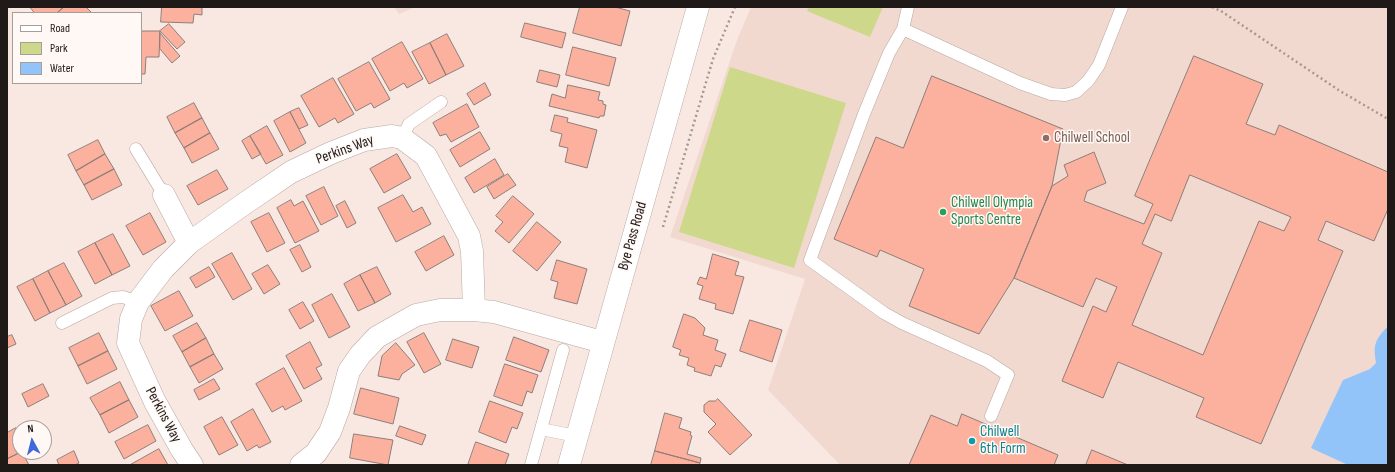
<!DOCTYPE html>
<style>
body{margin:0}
#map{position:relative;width:1395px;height:472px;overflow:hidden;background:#f9e8e2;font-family:"Sofia Sans Condensed",sans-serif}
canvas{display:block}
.frame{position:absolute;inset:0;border:8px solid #1f1917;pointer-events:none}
.legend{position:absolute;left:12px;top:12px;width:130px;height:72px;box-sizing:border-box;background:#fff8f5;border:1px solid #a59f9c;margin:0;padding:5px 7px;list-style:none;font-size:12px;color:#1f1917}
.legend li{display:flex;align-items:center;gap:8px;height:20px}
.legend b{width:20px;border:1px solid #a59f9c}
.north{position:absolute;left:12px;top:420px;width:40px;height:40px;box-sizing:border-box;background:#fff8f5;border:1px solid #a59f9c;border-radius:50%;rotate:353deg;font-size:11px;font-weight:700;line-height:16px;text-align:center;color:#1f1917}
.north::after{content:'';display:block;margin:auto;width:14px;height:18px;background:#3f69db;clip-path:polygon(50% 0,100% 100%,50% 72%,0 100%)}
</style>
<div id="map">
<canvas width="1395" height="472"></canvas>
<div class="frame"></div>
<ul class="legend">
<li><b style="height:5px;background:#fff"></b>Road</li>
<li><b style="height:11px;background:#cdd88a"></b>Park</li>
<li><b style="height:11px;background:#93c4f9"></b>Water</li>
</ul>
<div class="north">N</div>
</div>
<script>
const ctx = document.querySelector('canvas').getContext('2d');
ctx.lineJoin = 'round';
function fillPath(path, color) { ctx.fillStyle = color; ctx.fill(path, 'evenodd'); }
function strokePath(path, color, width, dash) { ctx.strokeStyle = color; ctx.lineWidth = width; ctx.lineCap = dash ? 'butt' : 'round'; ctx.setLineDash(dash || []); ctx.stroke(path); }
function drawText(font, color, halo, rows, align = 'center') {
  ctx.font = font + ' "Sofia Sans Condensed",sans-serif'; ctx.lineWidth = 3; ctx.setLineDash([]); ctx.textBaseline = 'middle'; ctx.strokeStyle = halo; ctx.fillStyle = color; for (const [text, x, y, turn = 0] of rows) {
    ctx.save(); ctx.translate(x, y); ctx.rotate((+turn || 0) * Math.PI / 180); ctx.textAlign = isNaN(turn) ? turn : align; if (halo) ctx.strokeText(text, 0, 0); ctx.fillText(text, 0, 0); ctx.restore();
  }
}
fillPath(new Path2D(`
 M 394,7 L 416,7 L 399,14 Z
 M 751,7 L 1388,7 L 1388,465 L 840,465 L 768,390 L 805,279 L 670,237 L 737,40 Z`), '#f2d9d0');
fillPath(new Path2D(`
 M 809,7 L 883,7 L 870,37 L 807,11 Z
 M 730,67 L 846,103 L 794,268 L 679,232 Z`), '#cdd88a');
fillPath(new Path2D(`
 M 1388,326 L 1388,465 L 1348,465 L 1311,448 L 1343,380 L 1370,369 L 1376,363 C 1373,344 1375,340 1388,326 Z`), '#93c4f9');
const building = new Path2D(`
 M 30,7 L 64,7 L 57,13 L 35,13 Z
 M 64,7 L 86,7 L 92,13 L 57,13 Z
 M 162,7 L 202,7 L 202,15 L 194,14 L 193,23 L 161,22 Z
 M 580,7 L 615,7 L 630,11 L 621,46 L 573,33 Z
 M 525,23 L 566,33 L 562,48 L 521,37 Z
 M 169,24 L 185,42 L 177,49 L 160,31 Z
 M 141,31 L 160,31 L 159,57 L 146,57 L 145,74 L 141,74 Z
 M 160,33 L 180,56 L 172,63 L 160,49 Z
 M 447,34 L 464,66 L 446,75 L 430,43 Z
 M 402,42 L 423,79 L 407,88 L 404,83 L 390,91 L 372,59 Z
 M 430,43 L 446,75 L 429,84 L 412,52 Z
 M 573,47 L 616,58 L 609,86 L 566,75 Z
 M 1194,56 L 1263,84 L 1246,124 L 1275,135 L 1279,125 L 1388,172 L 1388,209 L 1374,241 L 1326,221 L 1318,240 L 1343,251 L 1261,444 L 1196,417 L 1204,398 L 1118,362 L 1103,398 L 1062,381 L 1093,306 L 1106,312 L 1117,287 L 1096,278 L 1083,307 L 1014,278 L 1052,186 L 1068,176 L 1064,165 L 1094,152 L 1106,183 L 1087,191 L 1084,201 L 1144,224 L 1153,204 L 1135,196 ZM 1190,175 L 1291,217 L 1284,231 L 1259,221 L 1203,355 L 1132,325 L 1162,253 L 1142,244 L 1155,214 L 1171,221 Z
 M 369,62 L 390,99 L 374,108 L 371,103 L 356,111 L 338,79 Z
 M 540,70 L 560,75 L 557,87 L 537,82 Z
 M 932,76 L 1063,129 L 1052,186 L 1014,278 L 979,334 L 909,306 L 924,269 L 880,250 L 877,257 L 834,239 L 876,137 L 903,148 Z
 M 333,78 L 354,114 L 338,123 L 335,118 L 319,127 L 301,96 Z
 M 485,83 L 491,95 L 474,105 L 467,94 Z
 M 568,85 L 600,92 L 598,100 L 603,101 L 603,104 L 606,105 L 604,116 L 600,116 L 599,118 L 549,106 L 552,94 L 565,98 Z
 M 194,103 L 202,118 L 175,133 L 167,117 Z
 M 467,104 L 479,127 L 451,142 L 446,134 L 440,136 L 433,123 Z
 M 299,108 L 308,125 L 299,129 L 290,112 Z
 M 290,112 L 306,143 L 290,152 L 274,121 Z
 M 555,115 L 568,118 L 567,122 L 597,130 L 587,168 L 565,162 L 568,148 L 559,146 L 562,134 L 551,131 Z
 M 202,118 L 210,133 L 184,148 L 175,133 Z
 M 267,126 L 283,155 L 266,164 L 250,136 Z
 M 480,132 L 490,149 L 460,167 L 450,150 Z
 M 210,133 L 219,149 L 192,163 L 184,148 Z
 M 250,136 L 261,154 L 252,159 L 242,141 Z
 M 98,140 L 105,154 L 76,171 L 68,155 Z
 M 105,154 L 114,169 L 84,185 L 76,171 Z
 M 397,154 L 411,178 L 384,193 L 370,169 Z
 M 495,159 L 504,175 L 474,193 L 465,178 Z
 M 114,169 L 122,185 L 92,200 L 84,185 Z
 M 217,170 L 228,189 L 198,205 L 187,186 Z
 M 508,174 L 516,185 L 494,199 L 487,187 Z
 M 324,187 L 338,216 L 321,225 L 306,196 Z
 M 403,195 L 413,212 L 422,207 L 431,224 L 396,242 L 378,208 Z
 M 513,196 L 534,214 L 509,243 L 495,231 L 503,222 L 496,216 Z
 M 291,200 L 294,206 L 303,201 L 319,231 L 295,243 L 277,208 Z
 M 345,201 L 356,223 L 347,228 L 336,206 Z
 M 150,213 L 166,242 L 143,255 L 126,226 Z
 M 269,213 L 285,243 L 267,252 L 251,222 Z
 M 537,222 L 561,242 L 537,271 L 513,251 Z
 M 113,234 L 130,266 L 112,275 L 95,243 Z
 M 444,236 L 454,255 L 426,271 L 415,252 Z
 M 95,243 L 112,275 L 95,284 L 78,252 Z
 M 300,245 L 311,267 L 302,272 L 290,250 Z
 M 232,253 L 252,289 L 233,300 L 212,264 Z
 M 713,254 L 739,262 L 735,275 L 744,277 L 733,314 L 715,309 L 716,304 L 699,299 L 703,286 L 697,284 L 700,277 L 706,279 Z
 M 557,260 L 587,269 L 577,304 L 554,298 L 558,282 L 551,280 Z
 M 64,263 L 82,296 L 66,305 L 48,271 Z
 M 268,265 L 280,284 L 264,294 L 252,274 Z
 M 209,267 L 215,277 L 196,288 L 190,278 Z
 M 377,267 L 391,294 L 375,303 L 360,275 Z
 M 48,271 L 66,305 L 50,313 L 33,279 Z
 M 360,275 L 375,303 L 358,311 L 344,284 Z
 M 33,279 L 50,313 L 35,321 L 17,287 Z
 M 179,291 L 193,316 L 165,331 L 151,306 Z
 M 332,294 L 350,327 L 329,338 L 312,305 Z
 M 303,302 L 314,321 L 300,329 L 289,310 Z
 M 684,314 L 695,318 L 705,328 L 703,335 L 718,340 L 715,350 L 726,354 L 721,367 L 715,365 L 711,376 L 694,371 L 695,368 L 687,365 L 689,358 L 679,355 L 681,350 L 673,347 Z
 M 750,320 L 782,330 L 772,362 L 740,351 Z
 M 197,323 L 206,338 L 182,352 L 173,336 Z
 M 99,333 L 108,351 L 78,366 L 69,348 Z
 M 424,333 L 441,364 L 424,373 L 407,342 Z
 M 12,335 L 16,344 L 7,348 L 7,337 Z
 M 514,337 L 549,350 L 541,372 L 506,360 Z
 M 206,338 L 214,354 L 190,367 L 182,352 Z
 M 453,339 L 479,347 L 472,368 L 446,360 Z
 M 310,342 L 322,365 L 316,368 L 322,379 L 304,389 L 286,356 Z
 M 396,343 L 415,365 L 402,374 L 399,380 L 378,376 L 382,356 Z
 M 108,351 L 117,369 L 87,384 L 78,366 Z
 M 214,354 L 223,369 L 199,383 L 190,367 Z
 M 505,364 L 538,375 L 532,393 L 527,391 L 522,406 L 494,396 Z
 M 284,368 L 302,401 L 285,410 L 283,406 L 272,412 L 256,384 Z
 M 214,379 L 220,389 L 199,400 L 194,390 Z
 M 120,382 L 129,400 L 100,415 L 90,398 Z
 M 43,384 L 49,396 L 28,407 L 22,394 Z
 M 361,388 L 399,398 L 393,424 L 354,414 Z
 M 718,399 L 752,435 L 730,455 L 708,432 L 716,424 L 704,412 L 704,405 L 709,401 L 715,401 Z
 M 129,400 L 138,417 L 109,433 L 100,415 Z
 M 490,401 L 523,413 L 517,429 L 512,427 L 506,443 L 479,432 Z
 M 253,409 L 271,442 L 259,448 L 257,445 L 247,451 L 231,422 Z
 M 665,413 L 682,418 L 679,428 L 691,432 L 690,435 L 692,436 L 687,454 L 701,458 L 700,463 L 655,451 Z
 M 962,414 L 1058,455 L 1054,465 L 909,465 L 931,415 L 957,426 Z
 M 222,417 L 238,445 L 219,455 L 204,427 Z
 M 148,425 L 156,441 L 124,459 L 115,442 Z
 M 400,426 L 426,435 L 422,445 L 396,436 Z
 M 16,428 L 20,437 L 20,438 L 16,440 L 21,452 L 7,459 L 7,433 Z
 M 354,434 L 393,440 L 388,465 L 350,458 Z
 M 476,442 L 509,454 L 505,465 L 468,465 Z
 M 159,449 L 168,465 L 130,465 Z
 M 1092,450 L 1128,465 L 1086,465 Z
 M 74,451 L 79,463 L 75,465 L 59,465 L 57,460 Z
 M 655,451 L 700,463 L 699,465 L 651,465 Z
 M 22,452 L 29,465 L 7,465 L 7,459 Z`);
fillPath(building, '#fbb19d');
strokePath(building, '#8e7e7a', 1);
const lane = new Path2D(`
 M 908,7 L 903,29 L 1020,83 L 1051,94 L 1065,95 L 1076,92 L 1088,81 L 1099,65 L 1122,7
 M 903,29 L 889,53 L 864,114 L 810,260 L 884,313 L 902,323 L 987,361 L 1008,375 L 991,416
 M 402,138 L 409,124 L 441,102
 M 136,149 L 164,195
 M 62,323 L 112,298 L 123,297 L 138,302
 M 541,429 L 576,436
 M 531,465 L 563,350`);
const street = new Path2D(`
 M 164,195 L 189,243
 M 192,465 L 182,450 L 155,402 L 128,343 L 131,319 L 138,302 L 163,269 L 189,243 L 241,206 L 291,172 L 331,153 L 364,140 L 392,136 L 402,138 L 426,156 L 469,236 L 472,251 L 474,310
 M 301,465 L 316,453 L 330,432 L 339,408 L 349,371 L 360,355 L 377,337 L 416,315 L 440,310 L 474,310 L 494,312 L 602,342`);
const primary = new Path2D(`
 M 569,465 C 611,312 656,160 698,7`);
strokePath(lane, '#b8a8a2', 13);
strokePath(street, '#b8a8a2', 23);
strokePath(primary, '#b8a8a2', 23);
strokePath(new Path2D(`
 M 1212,7 L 1221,11 L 1340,91 L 1388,119
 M 663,227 L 713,59 L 735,7`), '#a49893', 2.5, [2, 3]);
strokePath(lane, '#fff', 12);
strokePath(street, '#fff', 22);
strokePath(primary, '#fff', 22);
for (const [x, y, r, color] of [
 [1046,138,4,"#8d6e63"],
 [943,212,4,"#2e9e5b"],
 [972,441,4,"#0f9aa8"]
]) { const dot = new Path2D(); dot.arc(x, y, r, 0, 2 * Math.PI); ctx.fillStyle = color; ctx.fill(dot); strokePath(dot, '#fff8f5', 1.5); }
drawText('15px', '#785e54', '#fff8f5', [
 ["Chilwell School",1054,138]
], 'left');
drawText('15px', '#1f1917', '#fff8f5', [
 ["Perkins Way",345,150,-20],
 ["Bye Pass Road",633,236,-74],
 ["Perkins Way",163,415,62]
]);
drawText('15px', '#27864d', '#fff8f5', [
 ["Chilwell Olympia",951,203],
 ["Sports Centre",951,220]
], 'left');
drawText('15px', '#0d838f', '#fff8f5', [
 ["Chilwell",980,432],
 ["6th Form",980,449]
], 'left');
</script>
